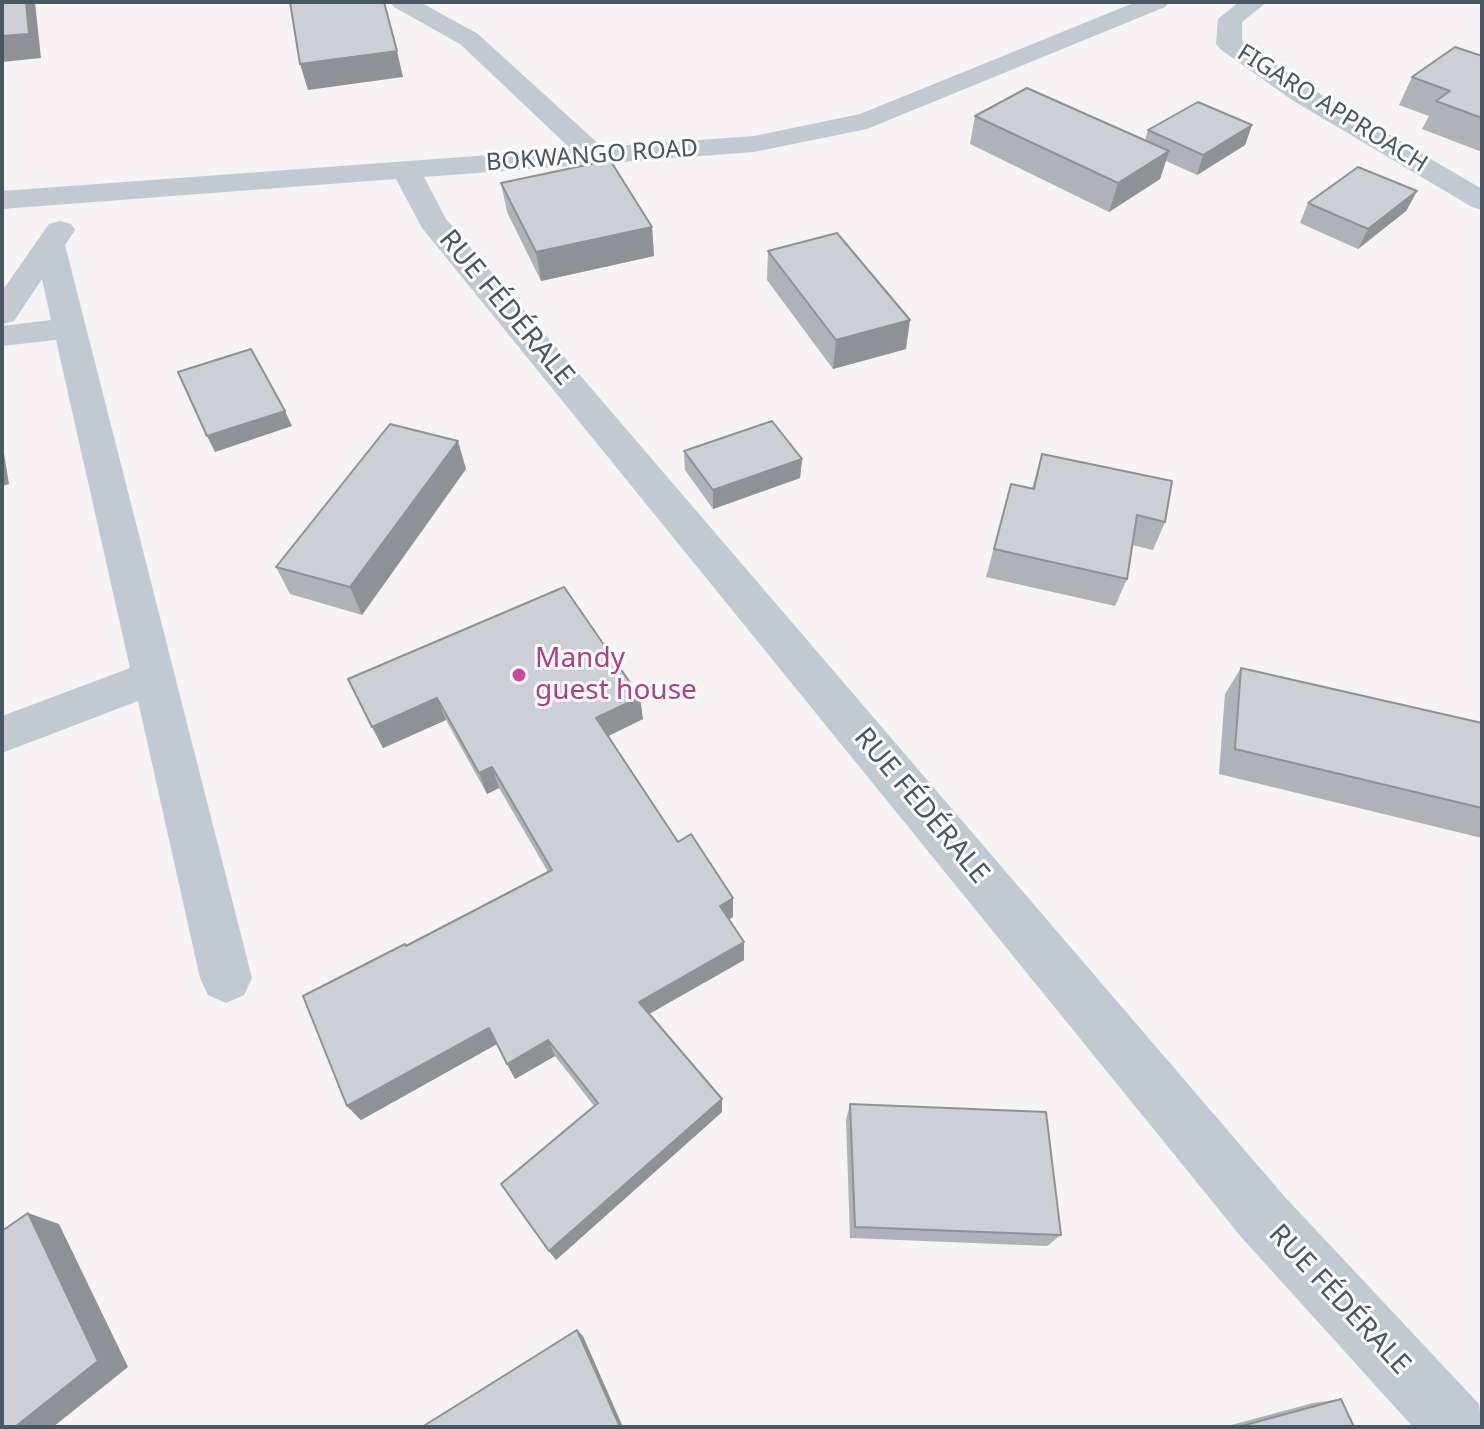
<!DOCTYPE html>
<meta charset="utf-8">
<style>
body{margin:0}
#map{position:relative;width:1484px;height:1429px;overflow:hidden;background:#f5f3f3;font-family:"Noto Sans",sans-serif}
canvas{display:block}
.frame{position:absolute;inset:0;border:4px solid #4a5661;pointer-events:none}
</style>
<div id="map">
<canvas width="1484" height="1429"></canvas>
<div class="frame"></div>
</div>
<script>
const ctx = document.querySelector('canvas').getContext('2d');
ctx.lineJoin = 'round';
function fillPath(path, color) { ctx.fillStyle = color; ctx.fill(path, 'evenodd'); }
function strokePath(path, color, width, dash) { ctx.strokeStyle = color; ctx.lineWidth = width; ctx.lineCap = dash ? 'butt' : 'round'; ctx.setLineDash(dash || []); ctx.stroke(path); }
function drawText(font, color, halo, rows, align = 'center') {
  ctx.font = font + ' "Noto Sans",sans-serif'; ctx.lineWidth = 6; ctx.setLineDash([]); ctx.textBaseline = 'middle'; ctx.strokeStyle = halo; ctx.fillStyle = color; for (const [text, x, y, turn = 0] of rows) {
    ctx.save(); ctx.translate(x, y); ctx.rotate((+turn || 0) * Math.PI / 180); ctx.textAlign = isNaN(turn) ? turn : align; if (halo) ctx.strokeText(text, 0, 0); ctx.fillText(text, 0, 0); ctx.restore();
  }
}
fillPath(new Path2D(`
 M 390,2 L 420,2 L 478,34 L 602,147 L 754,136 L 860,114 L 1136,2 L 1169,2 L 1165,7 L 867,129 L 754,152 L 424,177 L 446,219 L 1284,1196 L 1479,1404 L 1482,1427 L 1413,1427 L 1242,1238 L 422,228 L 396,179 L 2,209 L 2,191 L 571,149 L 460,44 L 394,7 Z
 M 1239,2 L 1267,2 L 1242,22 L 1242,41 L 1310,88 L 1482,189 L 1482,210 L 1472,207 L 1292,100 L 1220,49 L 1216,44 L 1218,19 Z
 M 60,221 L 71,224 L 75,230 L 65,245 L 252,978 L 244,995 L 226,1003 L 208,995 L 200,978 L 138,701 L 2,753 L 2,716 L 130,668 L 56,340 L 2,346 L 2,326 L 51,320 L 42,279 L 14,321 L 2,324 L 2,291 L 49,224 Z`), '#c1cad2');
fillPath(new Path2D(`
 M 1482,56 L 1482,152 L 1422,129 L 1429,116 L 1399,105 L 1412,77 Z
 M 975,116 L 1145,140 L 1148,130 L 1252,125 L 1245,145 L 1197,175 L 1166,161 L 1160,179 L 1109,212 L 970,144 Z
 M 501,183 L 652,227 L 654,256 L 541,281 L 507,212 Z
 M 1417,191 L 1406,211 L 1358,249 L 1300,223 L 1308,203 Z
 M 768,251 L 906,349 L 833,369 L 767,280 Z
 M 684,451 L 802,459 L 800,478 L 713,509 L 685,470 Z
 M 1042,454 L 1165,522 L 1153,550 L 1132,545 L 1127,579 L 1115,606 L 986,577 L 1011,484 L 1032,488 Z
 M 466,469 L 362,615 L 290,594 L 276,567 Z
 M 1241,668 L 1482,723 L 1482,838 L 1219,774 L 1225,694 Z
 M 348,679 L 643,719 L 608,736 L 678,842 L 733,898 L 733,917 L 729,920 L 744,960 L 649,1014 L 722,1112 L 556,1260 L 549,1251 L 594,1106 L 555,1056 L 515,1079 L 497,1044 L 361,1120 L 347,1106 L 406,946 L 548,872 L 499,788 L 487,794 L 446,720 L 383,748 Z
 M 850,1104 L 1061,1235 L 1047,1246 L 850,1238 L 846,1120 Z
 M 1341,1399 L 1354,1427 L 1224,1427 L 1313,1403 Z`), '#b0b2b7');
fillPath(new Path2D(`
 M 26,2 L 35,2 L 41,58 L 2,62 L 2,36 Z
 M 397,51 L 403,77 L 308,90 L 300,64 Z
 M 1252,125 L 1245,145 L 1197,175 L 1203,155 Z
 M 1169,151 L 1160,179 L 1109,212 L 1118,183 Z
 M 1417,191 L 1406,211 L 1358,249 L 1368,229 Z
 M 652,227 L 654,256 L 541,281 L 536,252 Z
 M 910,320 L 906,349 L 833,369 L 836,340 Z
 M 285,411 L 292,426 L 215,452 L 207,436 Z
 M 2,441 L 9,484 L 2,486 Z
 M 458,441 L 466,469 L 362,615 L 350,587 Z
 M 802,459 L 800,478 L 713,509 L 713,490 Z
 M 640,697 L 643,719 L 600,740 L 596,718 Z
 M 437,698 L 446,720 L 383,748 L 372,727 Z
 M 492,767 L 499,788 L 487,794 L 479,773 Z
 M 733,898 L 733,917 L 720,924 L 720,906 Z
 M 744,942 L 744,960 L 642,1018 L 639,1002 Z
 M 489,1028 L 497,1044 L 361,1120 L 347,1106 Z
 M 548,1040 L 555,1056 L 515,1079 L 507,1064 Z
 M 722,1099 L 722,1112 L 556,1260 L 549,1251 Z
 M 28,1213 L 59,1224 L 128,1367 L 53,1427 L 15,1427 Z
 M 577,1330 L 583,1336 L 623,1427 L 620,1427 Z`), '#909195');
const building = new Path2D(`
 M 2,2 L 26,2 L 29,34 L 2,36 Z
 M 290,2 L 384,2 L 397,51 L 300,64 Z
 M 1455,47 L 1482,56 L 1482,118 L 1436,101 L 1450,91 L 1412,77 Z
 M 1027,88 L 1169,151 L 1118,183 L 975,116 Z
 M 1198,102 L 1252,125 L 1203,155 L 1148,130 Z
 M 610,160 L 652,227 L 536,252 L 501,183 Z
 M 1358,167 L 1417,191 L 1368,229 L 1308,203 Z
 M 837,233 L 910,320 L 836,340 L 768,251 Z
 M 251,349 L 285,411 L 207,436 L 178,372 Z
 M 772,421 L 802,459 L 713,490 L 684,451 Z
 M 390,424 L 458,441 L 350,587 L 276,567 Z
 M 1042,454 L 1172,481 L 1165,522 L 1137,515 L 1127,579 L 994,549 L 1011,484 L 1034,489 Z
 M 564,587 L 640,697 L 596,718 L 678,842 L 691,834 L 733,898 L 720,906 L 744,942 L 639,1002 L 722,1099 L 549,1251 L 501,1184 L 598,1103 L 548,1040 L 507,1064 L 489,1028 L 347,1106 L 303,996 L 405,944 L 406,946 L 552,870 L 492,767 L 479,773 L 437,698 L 372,727 L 348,679 Z
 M 1241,668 L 1482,723 L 1482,808 L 1235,749 Z
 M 850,1104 L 1046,1112 L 1061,1235 L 855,1227 Z
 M 28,1213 L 98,1361 L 15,1427 L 2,1427 L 2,1231 Z
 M 577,1330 L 620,1427 L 422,1427 Z
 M 1341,1399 L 1354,1427 L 1238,1427 Z`);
fillPath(building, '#cdcfd5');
strokePath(building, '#909195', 2);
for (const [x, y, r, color] of [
 [519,675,8,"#d1479c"]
]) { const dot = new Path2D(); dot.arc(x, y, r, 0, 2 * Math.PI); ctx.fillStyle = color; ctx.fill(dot); strokePath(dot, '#fff', 3); }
drawText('24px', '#4a5661', '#fff', [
 ["FIGARO APPROACH",1332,109,32],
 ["BOKWANGO ROAD",592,156,-4]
]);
drawText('28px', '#4a5661', '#fff', [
 ["RUE FÉDÉRALE",506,308,50],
 ["RUE FÉDÉRALE",921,806,50],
 ["RUE FÉDÉRALE",1339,1300,47]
]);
drawText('28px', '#b23c85', '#fff', [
 ["Mandy",535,659],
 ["guest house",535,691]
], 'left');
</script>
